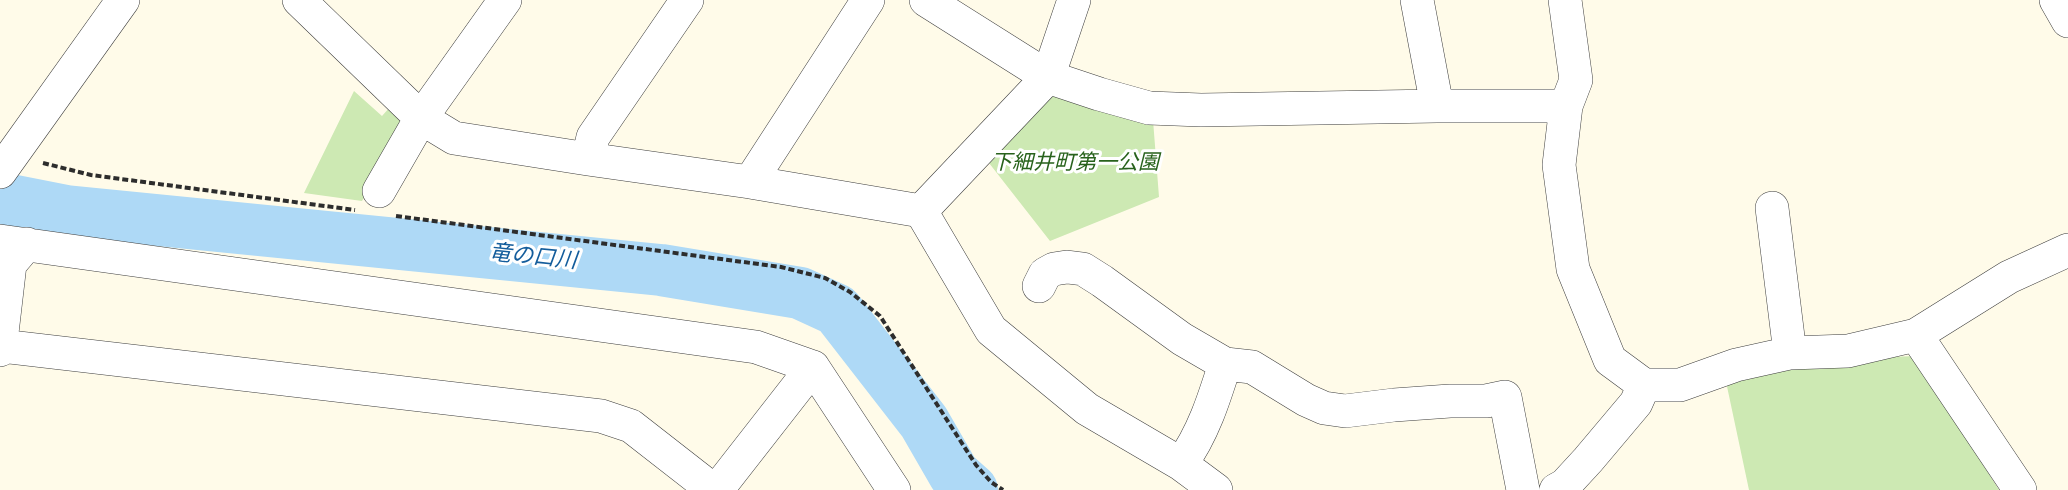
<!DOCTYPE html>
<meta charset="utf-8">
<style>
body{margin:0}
canvas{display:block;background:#fffbe9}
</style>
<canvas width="2068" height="490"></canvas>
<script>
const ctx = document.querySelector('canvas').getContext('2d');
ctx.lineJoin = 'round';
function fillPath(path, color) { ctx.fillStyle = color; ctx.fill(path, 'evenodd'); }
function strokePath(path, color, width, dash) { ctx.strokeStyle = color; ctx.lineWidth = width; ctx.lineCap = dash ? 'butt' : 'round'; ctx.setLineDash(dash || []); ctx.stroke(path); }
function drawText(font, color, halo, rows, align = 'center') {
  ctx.font = font + ' "Noto Serif","Noto Sans JP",serif'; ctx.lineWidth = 6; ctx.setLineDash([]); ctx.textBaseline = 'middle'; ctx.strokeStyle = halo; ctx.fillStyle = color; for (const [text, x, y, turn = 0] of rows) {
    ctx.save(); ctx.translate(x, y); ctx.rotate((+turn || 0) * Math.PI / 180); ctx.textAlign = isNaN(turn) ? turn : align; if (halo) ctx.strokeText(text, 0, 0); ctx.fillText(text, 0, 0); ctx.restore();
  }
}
fillPath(new Path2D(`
 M 354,91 L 382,116 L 390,107 L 402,119 L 401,132 L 362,201 L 304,193 Z
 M 1051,95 L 1153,120 L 1159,197 L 1050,241 L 989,163 Z
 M 1915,356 L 1999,490 L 1749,490 L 1725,377 L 1890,357 Z`), '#cde9b3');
strokePath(new Path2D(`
 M 0,198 L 66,211 L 661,270 L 800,293 L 837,310 L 924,422 L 954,474 L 972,490`), '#aed9f6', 52);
const minor = new Path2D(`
 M 299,0 L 421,118 L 454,138 L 588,159 L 750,182 L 921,211
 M 926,0 L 1048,77 L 1099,94 L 1149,108 L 1201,110 L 1437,106 L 1566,106 L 1559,165 L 1573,269 L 1610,360 L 1644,385 L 1680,385 L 1736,365 L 1790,353 L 1848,351 L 1916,335 L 2009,277 L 2068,250
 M 1417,0 L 1437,106
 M 1565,0 L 1576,80 L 1566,106
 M 2056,0 L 2068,21
 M 588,159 L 593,137 L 687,0
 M 0,172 L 123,0
 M 750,182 L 868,0
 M 379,191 L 421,118 L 505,0
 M 1772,208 L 1790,353
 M 921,211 L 991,330 L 1087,409 L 1181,464 L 1216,490
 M 921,211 L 1048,77 L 1074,0
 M 0,241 L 756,347 L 813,367 L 894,490
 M 1039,286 L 1045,274 L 1054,269 L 1067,267 L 1083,269 L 1102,281 L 1182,339 L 1225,364 L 1252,367 L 1306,400 L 1324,408 L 1345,411 L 1394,405 L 1450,401 L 1486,401 L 1505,397 L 1523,490
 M 1916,335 L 2020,490
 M 1,346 L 601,416 L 631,426 L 713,490
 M 0,350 L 10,264 L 27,244
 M 1181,464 C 1203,434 1214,399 1225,364
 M 717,490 L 813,367
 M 1556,490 L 1565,485 L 1588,460 L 1636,403 L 1644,385`);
strokePath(minor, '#3e3e3e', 34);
strokePath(new Path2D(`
 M 43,163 L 91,175 L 355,210
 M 396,216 L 781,267 L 825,278 L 850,292 L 880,316 L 976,465 L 991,482 L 1003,490`), '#2d2d2d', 4, [6, 3]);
strokePath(minor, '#fff', 33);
drawText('italic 21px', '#28621c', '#fff', [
 ["下細井町第一公園",1075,163]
]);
drawText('italic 22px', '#145d9c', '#fff', [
 ["竜の口川",533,257,6]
]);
</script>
